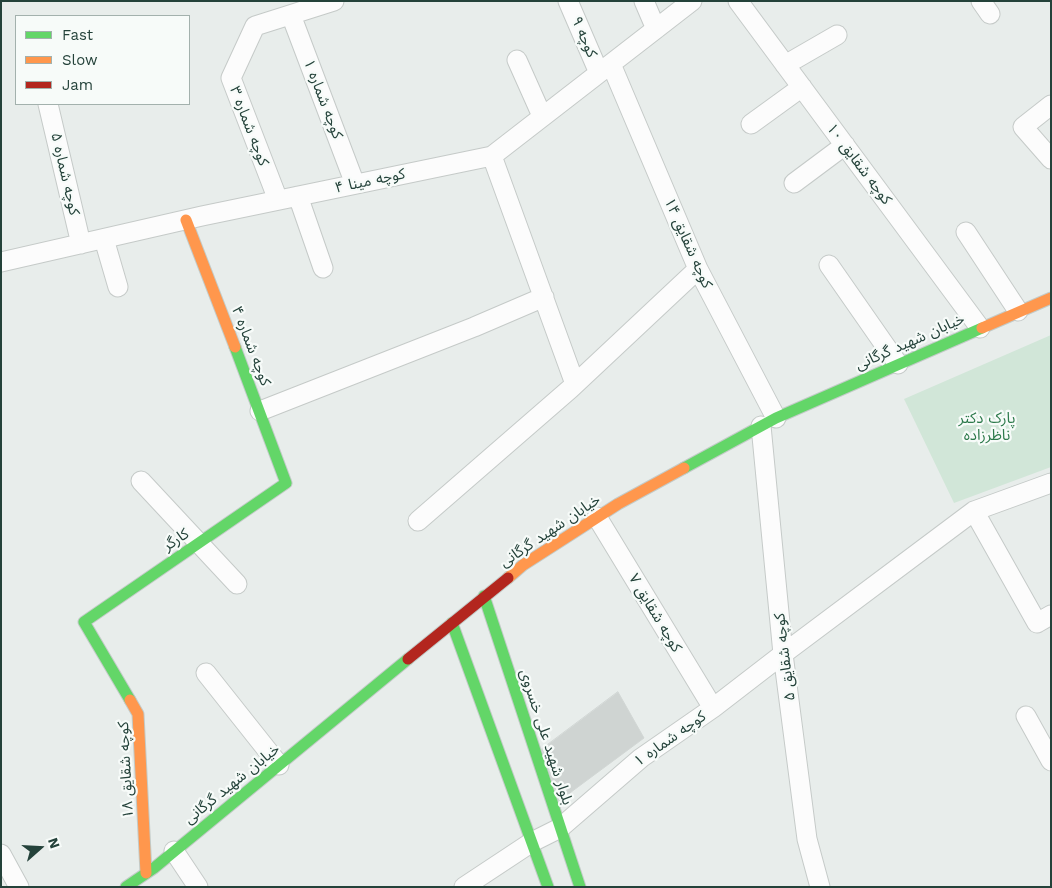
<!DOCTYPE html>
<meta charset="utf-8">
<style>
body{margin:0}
#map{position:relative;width:1052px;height:888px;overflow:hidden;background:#e8edeb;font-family:"Work Sans",sans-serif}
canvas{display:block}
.frame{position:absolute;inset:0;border:2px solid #24423a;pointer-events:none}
.legend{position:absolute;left:15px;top:15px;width:175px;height:90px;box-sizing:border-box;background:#f7fbf9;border:1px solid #a3b1ad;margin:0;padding:6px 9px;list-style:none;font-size:15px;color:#24423a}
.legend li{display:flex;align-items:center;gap:10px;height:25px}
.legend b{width:25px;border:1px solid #a3b1ad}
.north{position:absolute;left:15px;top:823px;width:50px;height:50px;-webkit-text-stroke:4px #f7fbf9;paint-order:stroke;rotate:71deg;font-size:14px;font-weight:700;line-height:20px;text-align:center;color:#24423a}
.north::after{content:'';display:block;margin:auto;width:18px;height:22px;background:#24423a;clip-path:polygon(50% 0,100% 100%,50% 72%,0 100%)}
</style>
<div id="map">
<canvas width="1052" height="888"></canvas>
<div class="frame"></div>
<ul class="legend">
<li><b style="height:6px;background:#63d668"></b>Fast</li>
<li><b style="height:6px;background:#ff974d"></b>Slow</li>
<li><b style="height:6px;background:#b3261e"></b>Jam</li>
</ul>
<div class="north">N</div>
</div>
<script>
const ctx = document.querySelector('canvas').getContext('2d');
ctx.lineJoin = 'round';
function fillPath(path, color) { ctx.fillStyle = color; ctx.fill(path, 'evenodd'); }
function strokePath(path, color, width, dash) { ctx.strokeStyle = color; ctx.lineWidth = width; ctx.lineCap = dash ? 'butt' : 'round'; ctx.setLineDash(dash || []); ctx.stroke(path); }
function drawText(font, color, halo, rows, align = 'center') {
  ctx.font = font + ' "Work Sans","Noto Sans Arabic",sans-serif'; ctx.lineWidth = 4.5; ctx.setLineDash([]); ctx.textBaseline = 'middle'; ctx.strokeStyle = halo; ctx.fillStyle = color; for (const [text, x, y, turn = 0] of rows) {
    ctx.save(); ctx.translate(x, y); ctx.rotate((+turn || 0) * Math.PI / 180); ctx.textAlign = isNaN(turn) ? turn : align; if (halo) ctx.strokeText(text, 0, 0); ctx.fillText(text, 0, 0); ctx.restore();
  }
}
fillPath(new Path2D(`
 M 1051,335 L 1051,467 L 954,503 L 904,399 Z`), '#d1e6d8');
const building = new Path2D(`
 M 618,692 L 644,738 L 559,801 L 542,749 Z`);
fillPath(building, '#cfd4d2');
strokePath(building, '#d1d6d4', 1);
const street = new Path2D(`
 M 568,1 L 599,73
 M 644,1 L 656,29
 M 738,1 L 980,328
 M 981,1 L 990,14
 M 291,15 L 355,184
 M 517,60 L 542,116
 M 611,64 L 698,269 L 776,418
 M 785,65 L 837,35
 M 48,104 L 81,244
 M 1051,105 L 1023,127 L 1051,159
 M 751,124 L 802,87
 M 492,156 L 575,384
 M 794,183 L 845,145
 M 298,196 L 323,268
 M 278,200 L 231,78 L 255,26 L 334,1
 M 966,232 L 1018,311
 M 104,239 L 118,287
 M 1,262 L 202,216 L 492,156 L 692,1
 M 829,265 L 898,364
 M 260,411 L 474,327 L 544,297
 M 761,426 L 783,654 L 807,839 L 820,887
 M 141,481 L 237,584
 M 974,511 L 1037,623 L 1051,615
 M 597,517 L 713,708
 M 418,521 L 570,389 L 698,269
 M 206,673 L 279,765
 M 1026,716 L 1051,761
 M 174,851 L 198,887
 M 1,854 L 19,887
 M 464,887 L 532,842 L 560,828 L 641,758 L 713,708 L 783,654 L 974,511 L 1051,483`);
const fast = new Path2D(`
 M 684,468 L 776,418 L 982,328
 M 484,596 L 580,887
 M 452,623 L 548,887
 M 130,700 L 84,622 L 286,483 L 235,347
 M 126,887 L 154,868 L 408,659`);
const slow = new Path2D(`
 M 186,220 L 235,347
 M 982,328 L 1051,298
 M 508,578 L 523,565 L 618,504 L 684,468
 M 130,700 L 138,714 L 146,873`);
const jam = new Path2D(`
 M 408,659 L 508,578`);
strokePath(street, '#c5cac8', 21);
strokePath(fast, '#c3cbc8', 13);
strokePath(slow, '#c3cbc8', 13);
strokePath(jam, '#c3cbc8', 13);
strokePath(street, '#fcfcfc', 19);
strokePath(fast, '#63d668', 11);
strokePath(slow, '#ff974d', 11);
strokePath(jam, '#b3261e', 11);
drawText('15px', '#24423a', '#f7fbf9', [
 ["کوچه ۹",584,37,67],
 ["کوچه شماره ۱",323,99,69],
 ["کوچه شماره ۳",249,126,69],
 ["کوچه شقایق ۱۰",859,164,53],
 ["کوچه شماره ۵",65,174,77],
 ["کوچه مینا ۴",370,181,-12],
 ["کوچه شقایق ۱۴",688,243,66],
 ["خیابان شهید گرگانی",910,342,-24],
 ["کوچه شماره ۴",251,346,69],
 ["خیابان شهید گرگانی",550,531,-34],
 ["کارگر",176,540,-34],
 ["کوچه شقایق ۷",655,613,59],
 ["کوچه شقایق ۵",785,657,-97],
 ["بلوار شهید علی خسروی",546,737,72],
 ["کوچه شماره ۱",670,739,-35],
 ["کوچه شقایق ۱۸",126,770,-93],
 ["خیابان شهید گرگانی",232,784,-39]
]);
drawText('15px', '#2d7a4b', '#f7fbf9', [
 ["پ‍‍ارک دکتر",987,419],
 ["ناظرزاده",987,436]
]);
</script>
